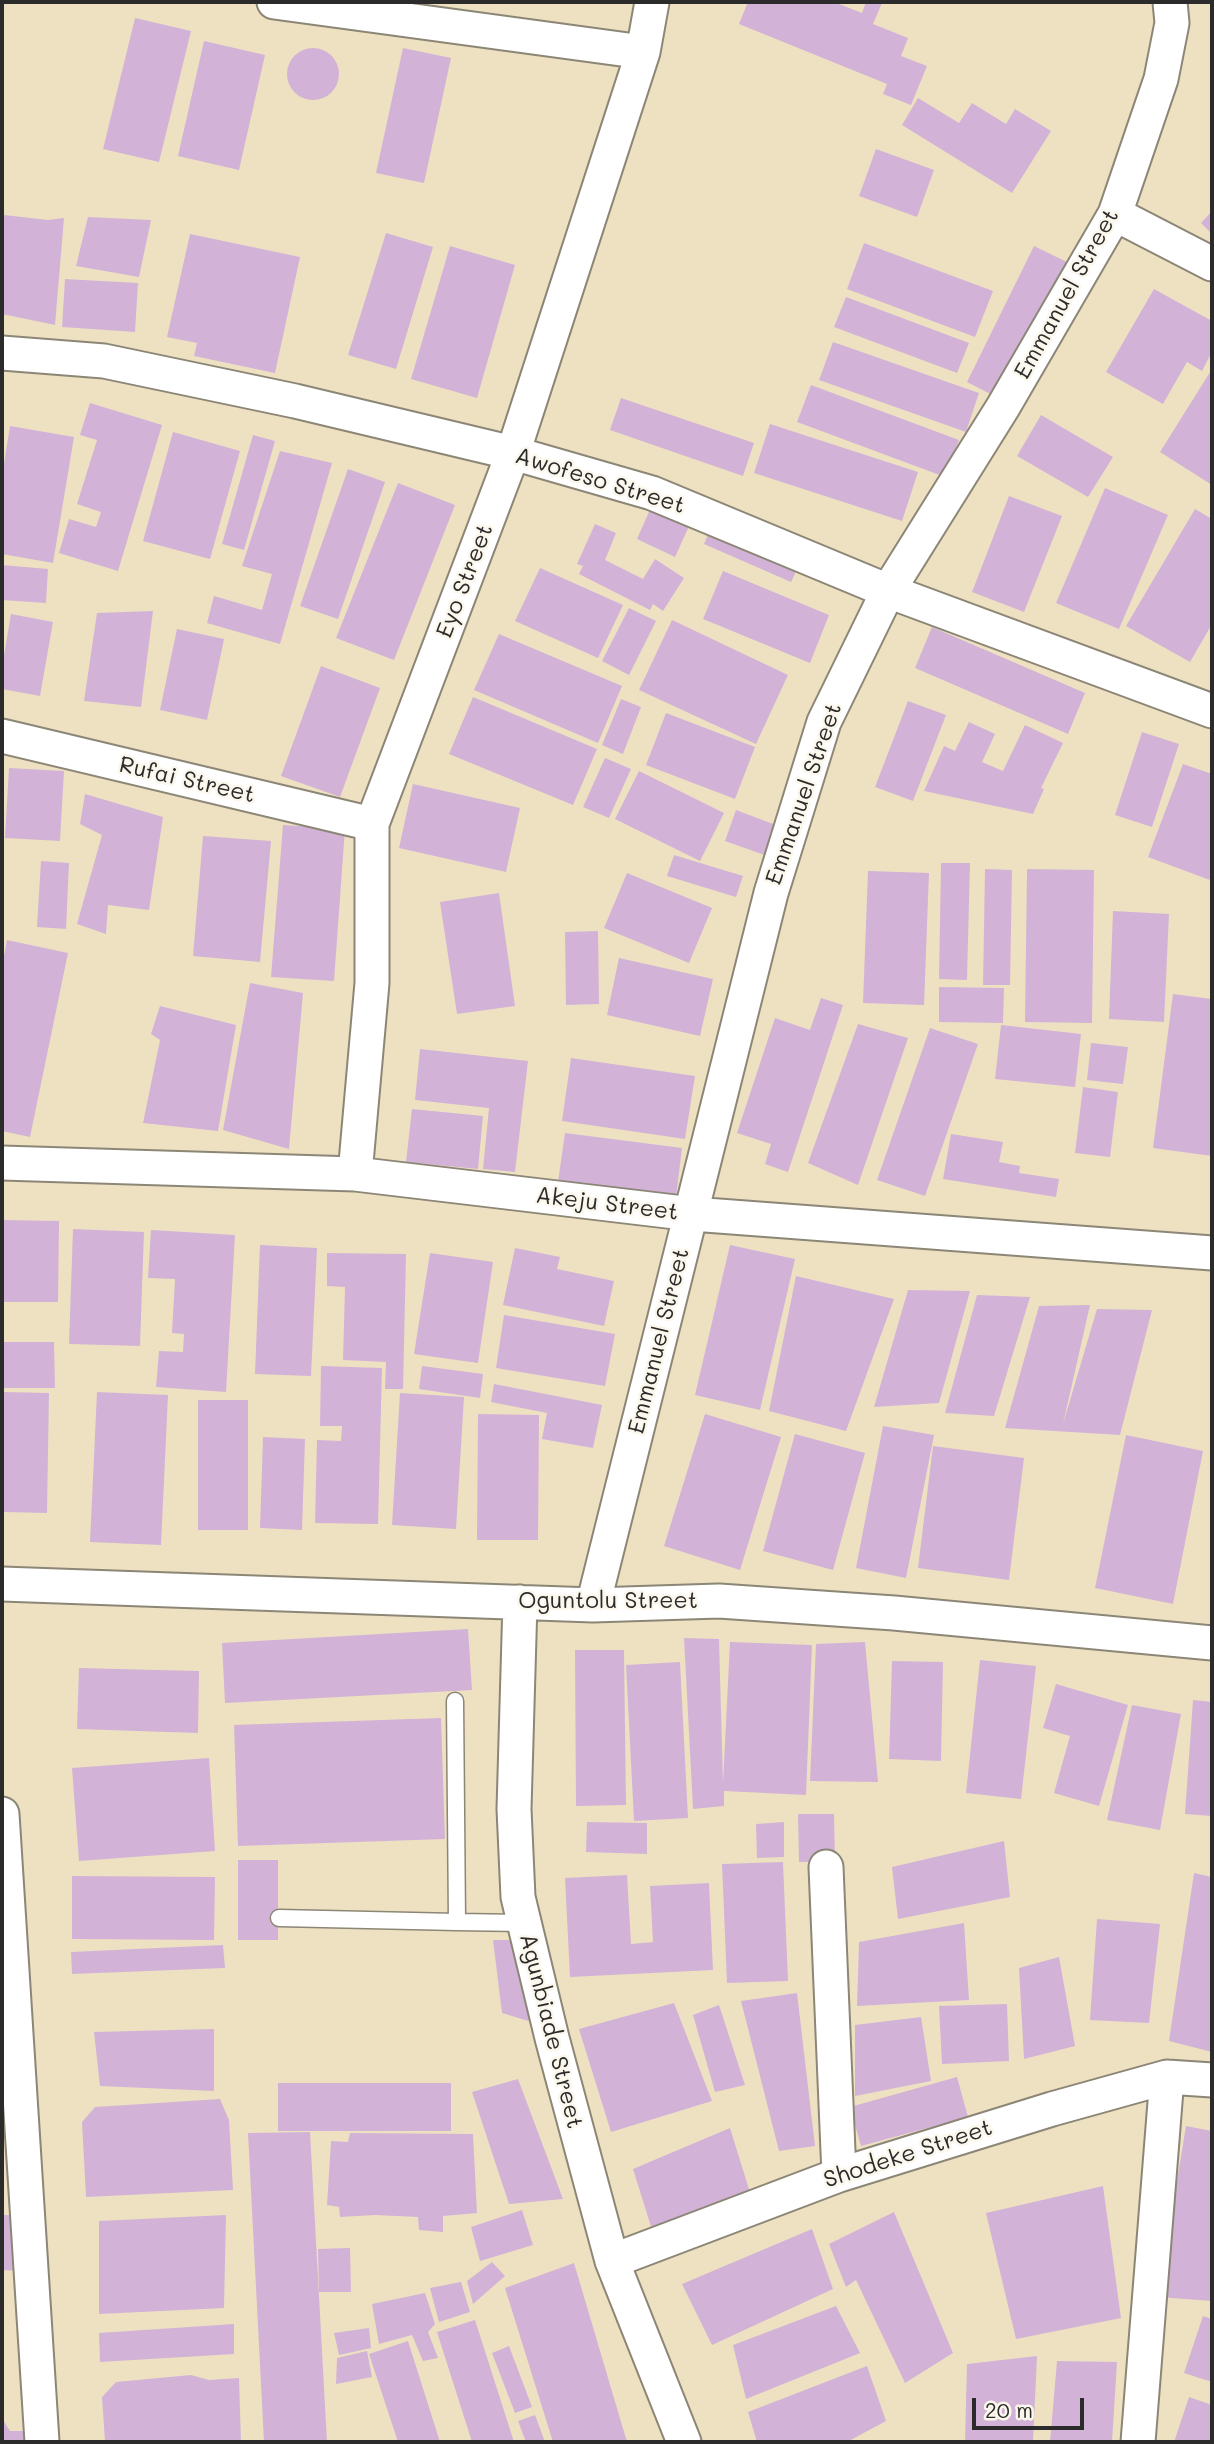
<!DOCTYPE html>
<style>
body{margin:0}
#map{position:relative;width:1214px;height:2444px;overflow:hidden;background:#eee1c2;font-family:Mali,sans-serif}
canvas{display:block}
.frame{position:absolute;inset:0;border:4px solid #2b2b2b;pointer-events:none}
.scale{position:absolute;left:972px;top:2398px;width:112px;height:32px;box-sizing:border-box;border:4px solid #2b2b2b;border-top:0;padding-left:9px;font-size:21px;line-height:24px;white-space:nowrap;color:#2b2b2b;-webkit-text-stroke:5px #fbf7ec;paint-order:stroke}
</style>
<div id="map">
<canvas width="1214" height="2444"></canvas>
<div class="frame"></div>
<div class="scale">20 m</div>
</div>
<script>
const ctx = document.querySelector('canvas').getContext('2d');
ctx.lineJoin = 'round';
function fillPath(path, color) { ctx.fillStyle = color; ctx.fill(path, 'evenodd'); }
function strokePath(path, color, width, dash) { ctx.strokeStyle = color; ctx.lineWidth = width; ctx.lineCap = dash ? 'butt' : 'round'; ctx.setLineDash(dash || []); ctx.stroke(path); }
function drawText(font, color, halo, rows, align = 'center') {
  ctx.font = font + ' Mali,sans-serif'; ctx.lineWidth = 5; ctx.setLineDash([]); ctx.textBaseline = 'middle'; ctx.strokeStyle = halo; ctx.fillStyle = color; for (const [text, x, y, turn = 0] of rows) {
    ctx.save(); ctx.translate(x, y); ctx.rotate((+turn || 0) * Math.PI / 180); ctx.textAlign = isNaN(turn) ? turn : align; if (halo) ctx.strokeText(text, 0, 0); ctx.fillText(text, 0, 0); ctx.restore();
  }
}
fillPath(new Path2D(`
 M 748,2 L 834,2 L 862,13 L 866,2 L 882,3 L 873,24 L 908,38 L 901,56 L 927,66 L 911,105 L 883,94 L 887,84 L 739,24 Z
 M 135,18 L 191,31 L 159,162 L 103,149 Z
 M 204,41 L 265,55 L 239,170 L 178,156 Z
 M287 74a26 26 0 1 1 52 0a26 26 0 1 1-52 0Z
 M 403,48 L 451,58 L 424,183 L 376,173 Z
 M 918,98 L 959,123 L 972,103 L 1006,124 L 1015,109 L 1051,131 L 1012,193 L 902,125 Z
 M 876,149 L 934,170 L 917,217 L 859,196 Z
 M 1212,211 L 1212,234 L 1201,223 Z
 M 4,215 L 48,220 L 64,218 L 55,325 L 2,314 Z
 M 88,217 L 151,220 L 139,277 L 76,266 Z
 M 386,233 L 433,247 L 396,369 L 348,355 Z
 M 190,234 L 300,257 L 275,373 L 194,356 L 197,343 L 167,337 Z
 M 864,243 L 993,291 L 975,337 L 847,289 Z
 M 450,246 L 515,265 L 477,398 L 411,379 Z
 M 1034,246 L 1069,263 L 1002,400 L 967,382 Z
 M 65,279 L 138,283 L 135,332 L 62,327 Z
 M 1154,289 L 1212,321 L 1212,352 L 1202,371 L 1187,362 L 1163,404 L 1106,372 Z
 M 846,297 L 969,343 L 957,373 L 834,327 Z
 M 833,342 L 979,393 L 966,432 L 819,380 Z
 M 1212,369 L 1212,485 L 1160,452 Z
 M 811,385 L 959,440 L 945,477 L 797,422 Z
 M 621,398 L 754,443 L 743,476 L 610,430 Z
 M 90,403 L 162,425 L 118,571 L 59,553 L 69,519 L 96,527 L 101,512 L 77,504 L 97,440 L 80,435 Z
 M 1041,415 L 1113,457 L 1088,497 L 1017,456 Z
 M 770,424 L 918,472 L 902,521 L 754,473 Z
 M 10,426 L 74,437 L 53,563 L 2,554 L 2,476 Z
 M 173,432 L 240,451 L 210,559 L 143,541 Z
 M 253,435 L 275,441 L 244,550 L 222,544 Z
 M 280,451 L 332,463 L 280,644 L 207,623 L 214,596 L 262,610 L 272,574 L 242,566 Z
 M 348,469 L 385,482 L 338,619 L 300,606 Z
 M 398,483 L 455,505 L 394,660 L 336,638 Z
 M 1105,488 L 1168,515 L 1119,629 L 1056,603 Z
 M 1009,496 L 1062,516 L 1024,612 L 972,592 Z
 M 652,505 L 691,522 L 675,557 L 637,539 Z
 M 1195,509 L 1212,519 L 1212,624 L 1190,662 L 1126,626 Z
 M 595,524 L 616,533 L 605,560 L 643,579 L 655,559 L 684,578 L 663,611 L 653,604 L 650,610 L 579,574 L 583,566 L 577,564 Z
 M 712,525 L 800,563 L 791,582 L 704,544 Z
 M 2,565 L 48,569 L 46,603 L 2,600 Z
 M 540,568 L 623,605 L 598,658 L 515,621 Z
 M 723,571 L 829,615 L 810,663 L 703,619 Z
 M 629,608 L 656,621 L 629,675 L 602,661 Z
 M 153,611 L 141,707 L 84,701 L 97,613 Z
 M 11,614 L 53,622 L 40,696 L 2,689 L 2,667 Z
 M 672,620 L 788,675 L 756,744 L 639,690 Z
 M 932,627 L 1085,693 L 1068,734 L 915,668 Z
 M 177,629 L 224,639 L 207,720 L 160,710 Z
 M 499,634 L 622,686 L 598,743 L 474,690 Z
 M 321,666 L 380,688 L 340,797 L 281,776 Z
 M 473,697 L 597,749 L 573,805 L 449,754 Z
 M 621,699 L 641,707 L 623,754 L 602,745 Z
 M 908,701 L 946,715 L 913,801 L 875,787 Z
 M 666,713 L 755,747 L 735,799 L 646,765 Z
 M 969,722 L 995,734 L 982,762 L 1003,771 L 1025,725 L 1063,743 L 1041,788 L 1044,789 L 1033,814 L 924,791 L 944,746 L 955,751 Z
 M 1142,732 L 1179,744 L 1152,827 L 1115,815 Z
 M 605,758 L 631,769 L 609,818 L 583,807 Z
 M 1183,764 L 1212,774 L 1212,874 L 1210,880 L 1148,857 Z
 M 9,768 L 64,771 L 60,841 L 5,838 Z
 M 639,771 L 724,813 L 700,861 L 615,819 Z
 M 413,784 L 520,808 L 506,872 L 399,848 Z
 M 85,794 L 163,817 L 149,910 L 108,905 L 106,934 L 77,924 L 102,835 L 80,824 Z
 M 736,810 L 781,827 L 770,857 L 725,841 Z
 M 283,825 L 345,829 L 334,981 L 271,977 Z
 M 203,836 L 271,841 L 260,962 L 193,956 Z
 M 674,855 L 743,876 L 736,897 L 667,876 Z
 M 41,861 L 69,863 L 66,929 L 37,927 Z
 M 941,863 L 970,863 L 967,980 L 939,979 Z
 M 985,869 L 1012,870 L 1010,985 L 983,985 Z
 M 1027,869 L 1094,870 L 1092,1023 L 1025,1022 Z
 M 868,871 L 929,873 L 924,1005 L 863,1003 Z
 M 627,873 L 712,908 L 689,963 L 604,928 Z
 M 499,893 L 515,1006 L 457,1014 L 440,902 Z
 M 1113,911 L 1169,914 L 1164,1022 L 1109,1019 Z
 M 598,931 L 599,1004 L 566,1005 L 565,932 Z
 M 7,940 L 68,953 L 30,1137 L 2,1131 L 2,967 Z
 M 619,958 L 713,979 L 700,1036 L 607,1015 Z
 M 250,983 L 303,993 L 289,1149 L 223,1130 Z
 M 939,987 L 1004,988 L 1003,1023 L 939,1022 Z
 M 1173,994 L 1212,999 L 1212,1156 L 1153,1148 Z
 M 821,998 L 843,1005 L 788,1172 L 765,1164 L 771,1144 L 737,1133 L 775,1018 L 810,1030 Z
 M 160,1006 L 236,1025 L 218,1131 L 143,1123 L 160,1040 L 151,1034 Z
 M 858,1024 L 908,1038 L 858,1185 L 808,1163 Z
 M 1001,1025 L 1081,1034 L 1075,1087 L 995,1079 Z
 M 930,1028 L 978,1044 L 925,1196 L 877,1180 Z
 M 1091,1043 L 1128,1047 L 1123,1084 L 1087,1080 Z
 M 420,1049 L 528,1061 L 515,1172 L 483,1169 L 489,1108 L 415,1100 Z
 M 571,1058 L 695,1076 L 685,1139 L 562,1121 Z
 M 1083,1087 L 1118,1092 L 1110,1157 L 1075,1153 Z
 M 412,1109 L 483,1116 L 478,1169 L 406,1162 Z
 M 565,1133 L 682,1148 L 676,1197 L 558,1182 Z
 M 951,1134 L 1003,1142 L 999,1162 L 1020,1166 L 1019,1173 L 1059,1179 L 1056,1197 L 943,1179 Z
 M 2,1220 L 59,1221 L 58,1302 L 2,1302 Z
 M 73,1229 L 144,1232 L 140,1346 L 69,1344 Z
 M 151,1230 L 235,1235 L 226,1392 L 156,1387 L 159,1351 L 183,1352 L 184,1334 L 172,1333 L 175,1279 L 148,1278 Z
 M 260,1245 L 317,1248 L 311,1376 L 255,1374 Z
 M 730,1245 L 795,1259 L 760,1410 L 695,1395 Z
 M 515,1248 L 560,1257 L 557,1269 L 614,1281 L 604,1326 L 503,1305 Z
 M 327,1253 L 406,1254 L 403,1389 L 385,1389 L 386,1362 L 343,1360 L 345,1287 L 327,1286 Z
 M 430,1253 L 493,1262 L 478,1363 L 414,1354 Z
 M 796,1276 L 894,1299 L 846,1431 L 769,1411 Z
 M 908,1290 L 970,1291 L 939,1403 L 874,1407 Z
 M 977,1295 L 1030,1297 L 994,1416 L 945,1413 Z
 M 1090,1305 L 1063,1424 L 1097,1309 L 1152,1310 L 1120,1435 L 1005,1428 L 1039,1306 Z
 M 504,1315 L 615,1334 L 605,1386 L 496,1368 Z
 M 2,1342 L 54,1342 L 55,1388 L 2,1388 Z
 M 321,1366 L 382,1368 L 378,1524 L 315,1523 L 317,1440 L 341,1441 L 342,1426 L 320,1426 Z
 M 422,1366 L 483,1374 L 480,1398 L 419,1389 Z
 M 494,1384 L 602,1405 L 593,1448 L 542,1439 L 547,1413 L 491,1402 Z
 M 2,1392 L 49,1393 L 47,1513 L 2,1512 Z
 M 97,1392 L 168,1395 L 161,1545 L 90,1542 Z
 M 400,1393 L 464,1397 L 456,1529 L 392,1525 Z
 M 198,1400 L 248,1400 L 248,1530 L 198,1530 Z
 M 478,1414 L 539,1415 L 538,1540 L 477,1540 Z
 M 705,1414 L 781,1437 L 740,1570 L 664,1546 Z
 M 883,1426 L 934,1435 L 906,1578 L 856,1568 Z
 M 795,1434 L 865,1453 L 833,1570 L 763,1551 Z
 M 1126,1435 L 1203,1451 L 1173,1604 L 1095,1588 Z
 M 263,1437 L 305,1439 L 302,1530 L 260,1528 Z
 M 933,1446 L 1024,1458 L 1009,1580 L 918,1568 Z
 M 468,1629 L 472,1690 L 225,1703 L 222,1643 Z
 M 684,1638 L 719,1639 L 723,1783 L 730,1642 L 812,1645 L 806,1795 L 724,1791 L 724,1806 L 693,1809 Z
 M 865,1642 L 878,1782 L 810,1781 L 816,1644 Z
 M 575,1650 L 624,1650 L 626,1805 L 576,1806 Z
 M 980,1660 L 1036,1666 L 1021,1799 L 966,1793 Z
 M 892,1661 L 943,1662 L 941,1761 L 889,1759 Z
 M 680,1662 L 688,1818 L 634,1821 L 626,1665 Z
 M 79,1668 L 199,1671 L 198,1733 L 77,1729 Z
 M 1056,1684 L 1128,1705 L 1099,1806 L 1054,1793 L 1070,1736 L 1043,1728 Z
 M 1193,1700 L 1212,1702 L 1212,1816 L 1185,1814 Z
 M 1132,1705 L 1181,1714 L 1160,1830 L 1107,1820 Z
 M 441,1718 L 445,1839 L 238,1846 L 234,1725 Z
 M 209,1758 L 215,1851 L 79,1861 L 72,1768 Z
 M 798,1814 L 834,1814 L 835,1862 L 799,1862 Z
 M 587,1822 L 647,1823 L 647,1854 L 586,1852 Z
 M 784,1822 L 784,1857 L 757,1858 L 756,1824 Z
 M 1004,1841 L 1010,1897 L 898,1919 L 892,1867 Z
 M 238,1860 L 278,1860 L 278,1940 L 238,1940 Z
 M 783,1862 L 788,1981 L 727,1983 L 722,1864 Z
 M 1194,1873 L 1212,1877 L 1212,2052 L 1169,2041 Z
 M 627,1875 L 631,1944 L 653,1942 L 650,1886 L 709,1883 L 713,1970 L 570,1977 L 565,1878 Z
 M 72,1876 L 215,1877 L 214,1940 L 72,1939 Z
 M 1097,1919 L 1160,1924 L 1149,2023 L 1090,2020 Z
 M 964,1923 L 969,2000 L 857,2006 L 859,1942 Z
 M 493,1940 L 515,1940 L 532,2022 L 502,2013 Z
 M 223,1945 L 225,1968 L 72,1974 L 71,1952 Z
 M 1059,1957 L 1075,2046 L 1024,2059 L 1019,1968 Z
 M 797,1993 L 815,2146 L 779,2151 L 741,2001 Z
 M 674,2003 L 712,2101 L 611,2132 L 579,2029 Z
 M 1007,2004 L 1009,2061 L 942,2064 L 939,2006 Z
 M 719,2005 L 745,2085 L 715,2092 L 693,2015 Z
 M 921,2017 L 931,2081 L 855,2096 L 855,2025 Z
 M 214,2029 L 214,2091 L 100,2086 L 94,2032 Z
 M 957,2077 L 968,2117 L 861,2146 L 850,2107 Z
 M 518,2079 L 563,2199 L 509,2204 L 472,2092 Z
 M 278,2083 L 451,2083 L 451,2131 L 278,2131 Z
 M 220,2099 L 229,2120 L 233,2190 L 86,2197 L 82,2122 L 95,2107 Z
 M 1186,2126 L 1212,2131 L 1212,2301 L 1158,2297 Z
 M 730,2128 L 753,2202 L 653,2233 L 633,2169 Z
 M 310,2132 L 327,2442 L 264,2442 L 248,2133 Z
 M 350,2133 L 473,2134 L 477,2213 L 443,2216 L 443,2232 L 419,2230 L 418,2217 L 375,2215 L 340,2217 L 339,2207 L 327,2205 L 331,2141 L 348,2142 Z
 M 1103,2186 L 1121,2318 L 1016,2339 L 986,2213 Z
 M 522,2210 L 533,2245 L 480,2261 L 471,2227 Z
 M 894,2212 L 953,2353 L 905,2383 L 856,2280 L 846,2287 L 829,2244 Z
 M 2,2215 L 20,2215 L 19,2271 L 2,2270 Z
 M 226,2215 L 224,2308 L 99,2314 L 99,2221 Z
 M 812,2229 L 833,2289 L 712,2345 L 682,2284 Z
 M 350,2248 L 351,2292 L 319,2292 L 318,2249 Z
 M 492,2262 L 505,2276 L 473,2304 L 467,2281 Z
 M 574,2263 L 627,2442 L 553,2442 L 505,2288 Z
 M 461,2282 L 470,2312 L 439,2322 L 430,2288 Z
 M 425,2293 L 435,2324 L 428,2332 L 438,2358 L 423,2361 L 412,2335 L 379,2344 L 372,2304 Z
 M 836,2306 L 860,2353 L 746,2399 L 733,2345 Z
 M 1203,2316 L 1212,2319 L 1212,2382 L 1184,2373 Z
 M 475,2320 L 514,2442 L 472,2442 L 437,2332 Z
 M 234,2324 L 234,2354 L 100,2362 L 99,2333 Z
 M 369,2328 L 371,2348 L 339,2355 L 334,2333 Z
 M 408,2341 L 440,2442 L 398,2442 L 369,2354 Z
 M 509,2346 L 532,2407 L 515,2413 L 492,2353 Z
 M 367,2351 L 372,2377 L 336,2384 L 337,2358 Z
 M 1037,2356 L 1033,2442 L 965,2442 L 967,2364 Z
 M 1057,2361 L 1117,2362 L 1112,2442 L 1050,2442 Z
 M 867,2366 L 886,2421 L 847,2442 L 757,2442 L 748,2412 Z
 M 191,2375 L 209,2380 L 239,2378 L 241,2442 L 105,2442 L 102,2397 L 116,2382 Z
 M 1189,2397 L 1212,2405 L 1212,2442 L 1174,2442 Z
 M 535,2415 L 545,2442 L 526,2442 L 518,2421 Z
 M 2,2418 L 10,2431 L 32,2431 L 33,2442 L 2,2442 Z`), '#d2b3d7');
const service = new Path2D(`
 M 455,1701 L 457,1922 L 523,1923
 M 279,1918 L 457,1922`);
const minor = new Path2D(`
 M 274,2 L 643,52
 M 1115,214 L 1212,264
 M 2,353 L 104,361 L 295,401 L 513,453 L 652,493 L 888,591 L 1212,711
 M 2,736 L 372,824
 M 2,1163 L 355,1174 L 692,1214 L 1212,1253
 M 355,1174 L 372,983 L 372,824 L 513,453 L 643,52 L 652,2
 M 2,1584 L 593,1605 L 719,1601 L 894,1613 L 1212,1643
 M 520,1602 L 514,1809 L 518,1897 L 552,2038 L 612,2261 L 684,2442
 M 593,1605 L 771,893 L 824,722 L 888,591 L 1003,407 L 1115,214 L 1161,79 L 1172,23 L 1170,2
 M 2,1814 L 42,2442
 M 826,1867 L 839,2175
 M 612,2261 L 839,2175 L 1052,2109 L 1167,2077 L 1212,2080
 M 1138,2442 L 1167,2077`);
strokePath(service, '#8c8676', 19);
strokePath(minor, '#8c8676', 37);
strokePath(service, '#fff', 16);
strokePath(minor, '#fff', 33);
drawText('23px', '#2b2b2b', '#fbf7ec', [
 ["Emmanuel Street",1067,294,-61],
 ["Awofeso Street",600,481,17],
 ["Eyo Street",465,581,-69],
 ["Rufai Street",187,780,13],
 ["Emmanuel Street",804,794,-71],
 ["Akeju Street",607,1204,7],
 ["Emmanuel Street",659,1341,-76],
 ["Oguntolu Street",608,1601],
 ["Agunbiade Street",551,2031,76],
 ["Shodeke Street",908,2154,-18]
]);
</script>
